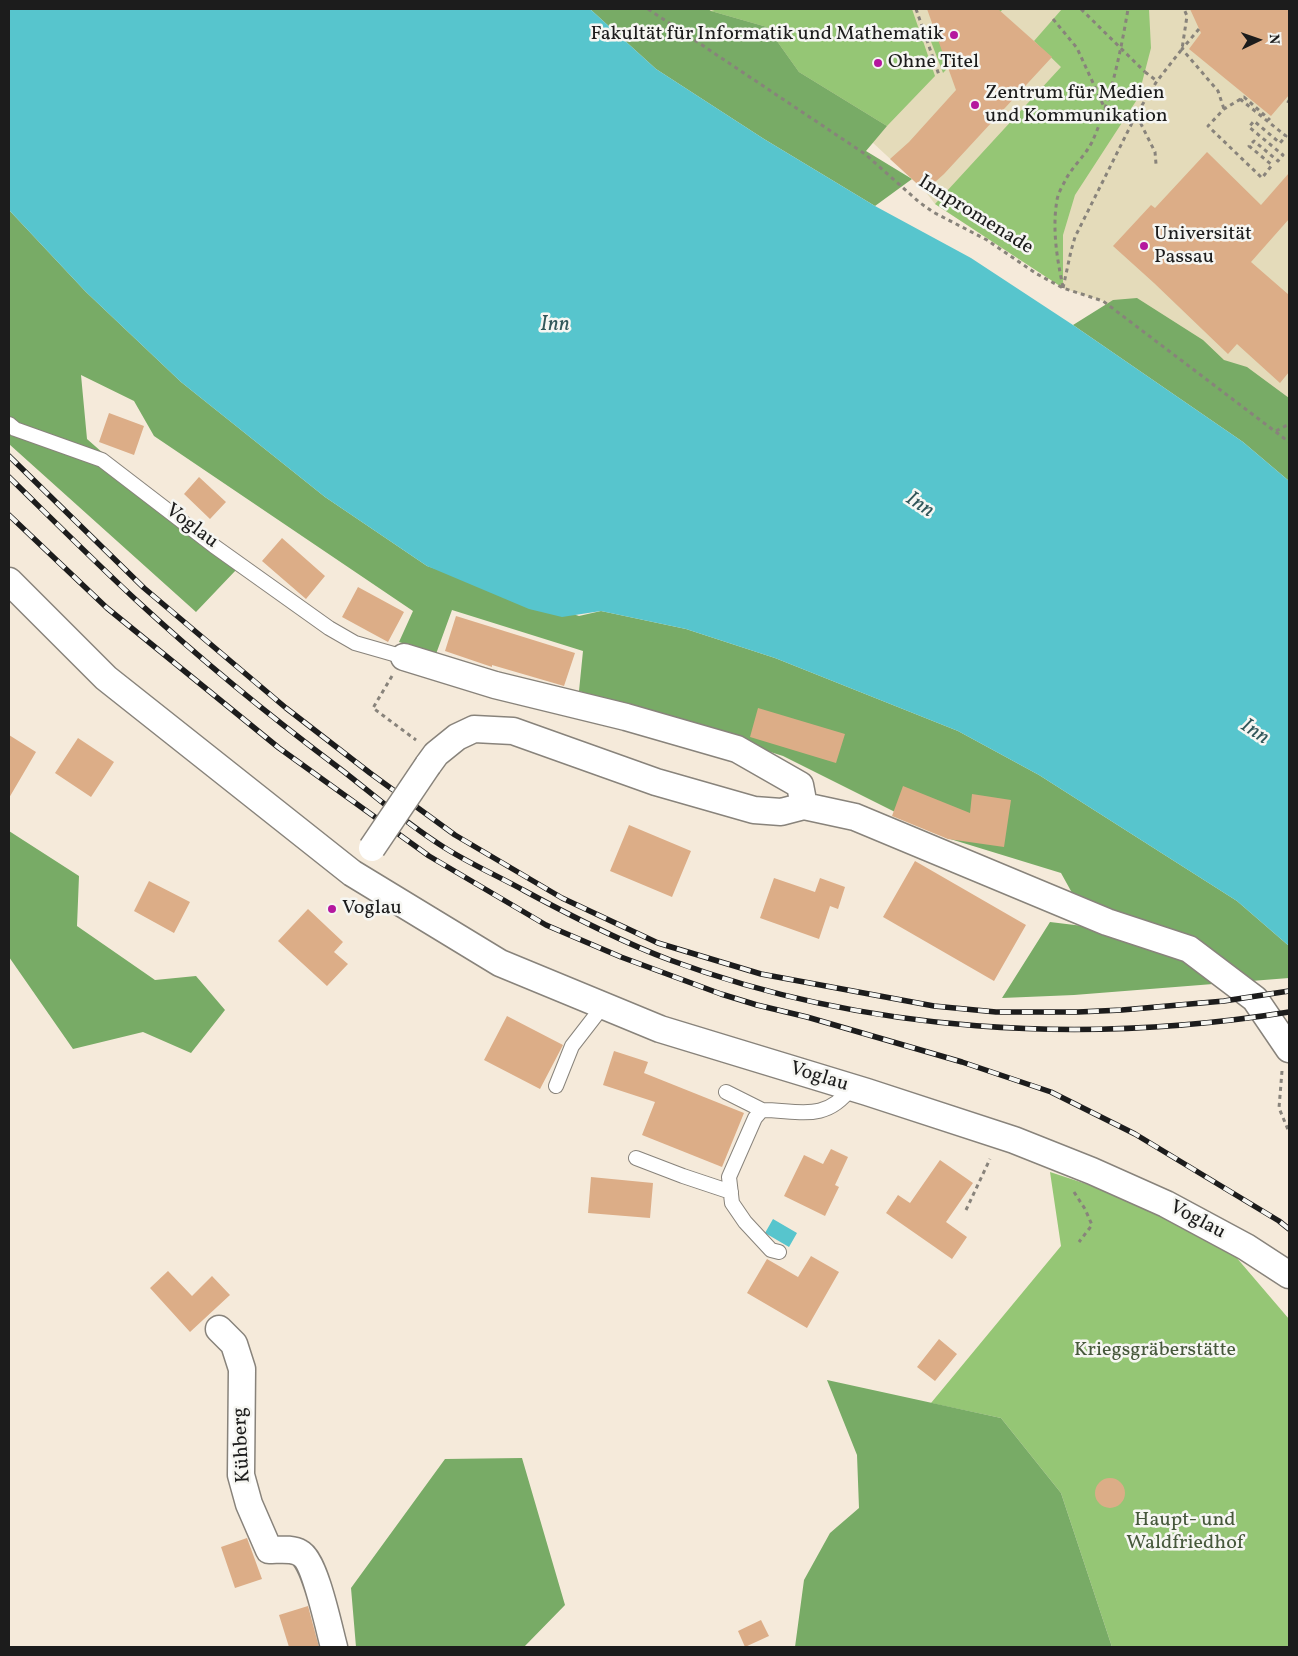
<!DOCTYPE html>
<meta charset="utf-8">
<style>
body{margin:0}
#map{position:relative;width:1298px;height:1656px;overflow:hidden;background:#f5eada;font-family:Vollkorn,serif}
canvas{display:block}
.frame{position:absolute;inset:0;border:10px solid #1c1c1c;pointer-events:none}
.north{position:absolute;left:1233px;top:15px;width:50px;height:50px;-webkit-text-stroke:4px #f6f6f2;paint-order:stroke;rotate:87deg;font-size:14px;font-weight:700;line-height:20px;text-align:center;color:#1c1c1c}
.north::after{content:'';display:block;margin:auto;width:18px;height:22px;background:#1c1c1c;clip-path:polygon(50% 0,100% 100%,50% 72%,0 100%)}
</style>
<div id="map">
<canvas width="1298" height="1656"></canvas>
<div class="frame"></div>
<div class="north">N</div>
</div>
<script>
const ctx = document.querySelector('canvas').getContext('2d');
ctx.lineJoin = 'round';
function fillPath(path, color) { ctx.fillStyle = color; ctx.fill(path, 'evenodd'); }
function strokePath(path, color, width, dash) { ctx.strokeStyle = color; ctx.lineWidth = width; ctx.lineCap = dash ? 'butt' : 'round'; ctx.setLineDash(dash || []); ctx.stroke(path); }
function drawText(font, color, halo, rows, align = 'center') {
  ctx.font = font + ' Vollkorn,serif'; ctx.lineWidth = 5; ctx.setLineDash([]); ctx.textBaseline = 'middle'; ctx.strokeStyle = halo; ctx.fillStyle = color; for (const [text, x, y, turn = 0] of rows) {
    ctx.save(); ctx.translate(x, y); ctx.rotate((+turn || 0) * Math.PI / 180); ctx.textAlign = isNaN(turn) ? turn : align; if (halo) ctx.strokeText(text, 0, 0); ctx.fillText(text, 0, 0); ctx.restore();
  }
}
fillPath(new Path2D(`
 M 650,9 L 1289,9 L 1289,442 L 1103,301 L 1063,288 L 935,204 L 925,191 L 872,142 Z`), '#e4dbba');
fillPath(new Path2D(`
 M 718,9 L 912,9 L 935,76 L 887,126 L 799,72 L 767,27 L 711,11 Z
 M 995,9 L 1003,9 L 943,73 L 930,39 L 937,36 L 947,61 Z
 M 1062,9 L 1149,9 L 1151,48 L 1138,98 L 1075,195 L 1063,235 L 1063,288 L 935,204 L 1061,67 L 1034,41 Z
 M 1050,1172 L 1123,1196 L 1230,1250 L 1289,1319 L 1289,1647 L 1112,1647 L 1061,1493 L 1001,1418 L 931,1403 L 1061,1246 Z`), '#95c675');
fillPath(new Path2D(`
 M 590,9 L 708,9 L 711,11 L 767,27 L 799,72 L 887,126 L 866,151 L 912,179 L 875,206 L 764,139 L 656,69 Z
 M 9,210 L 86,292 L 181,382 L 325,497 L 427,566 L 579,616 L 601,611 L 686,629 L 775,658 L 958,731 L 1039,775 L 1237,901 L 1289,946 L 1289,978 L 1074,995 L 1002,998 L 1050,922 L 1091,927 L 1061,873 L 947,838 L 783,756 L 579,691 L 583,651 L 452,610 L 436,654 L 399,642 L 413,611 L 154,436 L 134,401 L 81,375 L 87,439 L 236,570 L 196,612 L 9,444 Z
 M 1137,298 L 1203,340 L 1224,360 L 1247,367 L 1289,398 L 1289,481 L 1243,442 L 1073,325 L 1113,300 Z
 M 9,831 L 79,876 L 77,926 L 155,980 L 196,976 L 225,1010 L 191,1053 L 143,1032 L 73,1049 L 9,957 Z
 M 827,1380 L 1001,1418 L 1061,1493 L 1112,1647 L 795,1647 L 804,1580 L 830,1533 L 859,1508 L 857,1455 Z
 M 522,1458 L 565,1605 L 524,1647 L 356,1647 L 351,1588 L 445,1459 Z`), '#78ab66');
fillPath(new Path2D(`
 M 9,9 L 590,9 L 656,69 L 764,139 L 875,206 L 971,258 L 1073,325 L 1243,442 L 1289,481 L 1289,946 L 1237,901 L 1039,775 L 958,731 L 775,658 L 686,629 L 601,611 L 562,617 L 529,609 L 427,566 L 325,497 L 181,382 L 86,292 L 9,210 Z
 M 773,1219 L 797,1233 L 789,1247 L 765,1233 Z`), '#57c5cd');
fillPath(new Path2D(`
 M 927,9 L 998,9 L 1052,57 L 944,174 L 925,191 L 890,159 L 909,142 L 956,90 Z
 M 1190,9 L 1289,9 L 1289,95 L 1271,116 L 1189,49 L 1201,33 Z
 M 1207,152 L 1261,205 L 1289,173 L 1289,219 L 1251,262 L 1289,295 L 1289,372 L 1280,383 L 1237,344 L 1228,354 L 1154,283 L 1113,246 L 1151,205 L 1155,208 Z
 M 109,413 L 144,426 L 134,455 L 99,442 Z
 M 199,477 L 226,502 L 210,519 L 184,494 Z
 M 282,538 L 325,576 L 306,599 L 262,561 Z
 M 358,587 L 404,612 L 388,642 L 342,617 Z
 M 456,616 L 575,653 L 564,686 L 492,665 L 492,667 L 445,651 Z
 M 758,708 L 845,734 L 836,763 L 750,737 Z
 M 9,735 L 36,752 L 9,798 Z
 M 78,738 L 114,762 L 91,797 L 55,773 Z
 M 903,786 L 970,813 L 972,794 L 1011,800 L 1004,847 L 948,839 L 892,816 Z
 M 629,825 L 691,851 L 672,897 L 610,871 Z
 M 915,861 L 1026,925 L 994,981 L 883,917 Z
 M 774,878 L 815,892 L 820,878 L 845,887 L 838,909 L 830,906 L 819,939 L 760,918 Z
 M 149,881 L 190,902 L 174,933 L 134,911 Z
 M 308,909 L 343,942 L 334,952 L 348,964 L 327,986 L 278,941 Z
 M 507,1016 L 563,1045 L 540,1089 L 484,1060 Z
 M 614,1051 L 648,1062 L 644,1073 L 744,1113 L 722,1167 L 642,1135 L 655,1102 L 603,1085 Z
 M 831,1149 L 848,1157 L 835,1185 L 839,1187 L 825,1216 L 784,1196 L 804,1155 L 823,1164 Z
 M 940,1160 L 973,1183 L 946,1222 L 967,1237 L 952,1259 L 886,1213 L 898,1195 L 910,1203 Z
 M 591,1177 L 653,1183 L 650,1218 L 588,1213 Z
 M 811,1256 L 839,1272 L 807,1328 L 747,1293 L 767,1259 L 798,1277 Z
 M 168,1271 L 192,1296 L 212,1276 L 230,1295 L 190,1332 L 150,1288 Z
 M 939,1339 L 957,1354 L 935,1381 L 917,1367 Z
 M1095 1493a15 15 0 1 1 30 0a15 15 0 1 1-30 0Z
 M 247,1538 L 262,1579 L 235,1588 L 221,1547 Z
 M 308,1606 L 319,1647 L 289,1647 L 279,1615 Z
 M 761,1620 L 769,1636 L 745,1647 L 738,1631 Z`), '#dcad87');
const service = new Path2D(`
 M 9,424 L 15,429 L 102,460 L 214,546 L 329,628 L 355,643 L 404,657
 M 556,1086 L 572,1046 L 603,1006
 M 726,1092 L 762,1110
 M 636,1158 L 683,1176 L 731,1192
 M 779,1252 L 771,1250 L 745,1222 L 732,1203 L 729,1177 L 755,1118 L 762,1110 C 798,1110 825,1123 851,1088`);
const minor = new Path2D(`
 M 9,581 L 106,678 L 352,873 L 500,963 L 660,1029 L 867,1092 L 1014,1140 L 1092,1171 L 1166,1204 L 1246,1247 L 1289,1275
 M 404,657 L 495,685 L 626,717 L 737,749 L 800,785 L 804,806
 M 428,765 L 436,754 L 457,737 L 474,729 L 513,731 L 656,782 L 754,810 L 781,812 L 804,806 L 855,817 L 1107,922 L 1189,949 L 1255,999 L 1289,1049
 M 219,1329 L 234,1344 L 242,1369 L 241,1475 L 249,1504 L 269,1550 C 279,1550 292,1548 300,1553 C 315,1560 329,1629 334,1647`);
strokePath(service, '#88837b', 16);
strokePath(minor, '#88837b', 29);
strokePath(new Path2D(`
 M 648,9 L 865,154 L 919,202 L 933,212 L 987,240 L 1037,274 L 1063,288 L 1103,301 L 1289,442
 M 916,9 L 939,75
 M 1053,19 L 1077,48 L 1105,109
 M 1199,29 L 1182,49 L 1218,91 L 1224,109
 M 926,37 L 936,33
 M 1145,72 L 1157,81
 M 1240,99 L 1286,136 L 1280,143 L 1254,121 L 1249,127 L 1283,155 L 1278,161 L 1254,141 L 1249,146 L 1272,165 L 1262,178 L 1208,126 L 1224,109 L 1244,97 L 1270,120
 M 1287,101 L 1289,102
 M 1137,116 L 1155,152 L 1156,164
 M 1063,287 C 1057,259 1052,229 1057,200 C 1058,193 1063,185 1066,179 C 1073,166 1085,156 1092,142 C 1110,103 1121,51 1128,9
 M 1063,288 L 1071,251 L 1075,237 L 1136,115 L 1157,81 L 1182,49 L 1187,16 L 1184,9
 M 1276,431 L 1289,424
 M 392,676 L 373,708 L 416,740
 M 1282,1071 L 1279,1108 L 1289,1132
 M 1074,1192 L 1085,1209 L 1092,1225 L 1079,1242
 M 966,1210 L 990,1159`), '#88837b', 3, [4, 4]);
strokePath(service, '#fff', 14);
strokePath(minor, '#fff', 26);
const rail = new Path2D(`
 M 9,456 L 144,588 L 286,708 L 370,773 L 455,835 L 562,898 L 658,943 L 761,974 L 934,1006 L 996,1012 L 1078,1012 L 1122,1010 L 1224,1001 L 1289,991
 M 9,477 C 51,518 92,559 135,599 C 201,660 271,717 343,771 C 375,796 407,824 442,846 C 468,863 498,876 525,891 C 571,916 622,942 670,960 C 867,1033 1084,1045 1289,1012
 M 9,515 L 107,608 L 279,748 L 429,856 L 546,925 L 621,957 L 721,994 L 757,1005 L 807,1017 L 962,1062 L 1051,1092 L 1135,1134 L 1279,1221 L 1289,1229`);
strokePath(rail, '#1c1c1c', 5.5);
strokePath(rail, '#f6f6f2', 4, [11]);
const minorBridge = new Path2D(`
 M 372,848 L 428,765`);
strokePath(minorBridge, '#88837b', 29, []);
strokePath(new Path2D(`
 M 1081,9 L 1145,72`), '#88837b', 3, [4, 4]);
strokePath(minorBridge, '#fff', 26);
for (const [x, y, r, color] of [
 [954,35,5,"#b5179e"],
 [878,63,5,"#b5179e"],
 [975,105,5,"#b5179e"],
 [1144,246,5,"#b5179e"],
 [332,909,5,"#b5179e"]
]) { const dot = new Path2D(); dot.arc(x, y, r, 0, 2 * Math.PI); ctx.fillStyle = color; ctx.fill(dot); strokePath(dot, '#f6f6f2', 2); }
drawText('20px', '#1c1c1c', '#f6f6f2', [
 ["Fakultät für Informatik und Mathematik",944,35,"right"],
 ["Ohne Titel",888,63],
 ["Zentrum für Medien",985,94],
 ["und Kommunikation",985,117],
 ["Universität",1154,235],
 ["Passau",1154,258],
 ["Voglau",342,909]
], 'left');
drawText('20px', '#1c1c1c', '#f6f6f2', [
 ["Innpromenade",975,216,32],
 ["Voglau",191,527,37],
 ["Voglau",819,1078,17],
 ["Voglau",1197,1221,28],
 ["Kühberg",243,1445,-93]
]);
drawText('20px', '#46583b', '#f6f6f2', [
 ["Kriegsgräberstätte",1155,1351],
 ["Haupt- und",1185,1521],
 ["Waldfriedhof",1185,1544]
]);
drawText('italic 21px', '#31575a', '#f6f6f2', [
 ["Inn",555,326],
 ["Inn",919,506,34],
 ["Inn",1254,733,34]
]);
</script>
